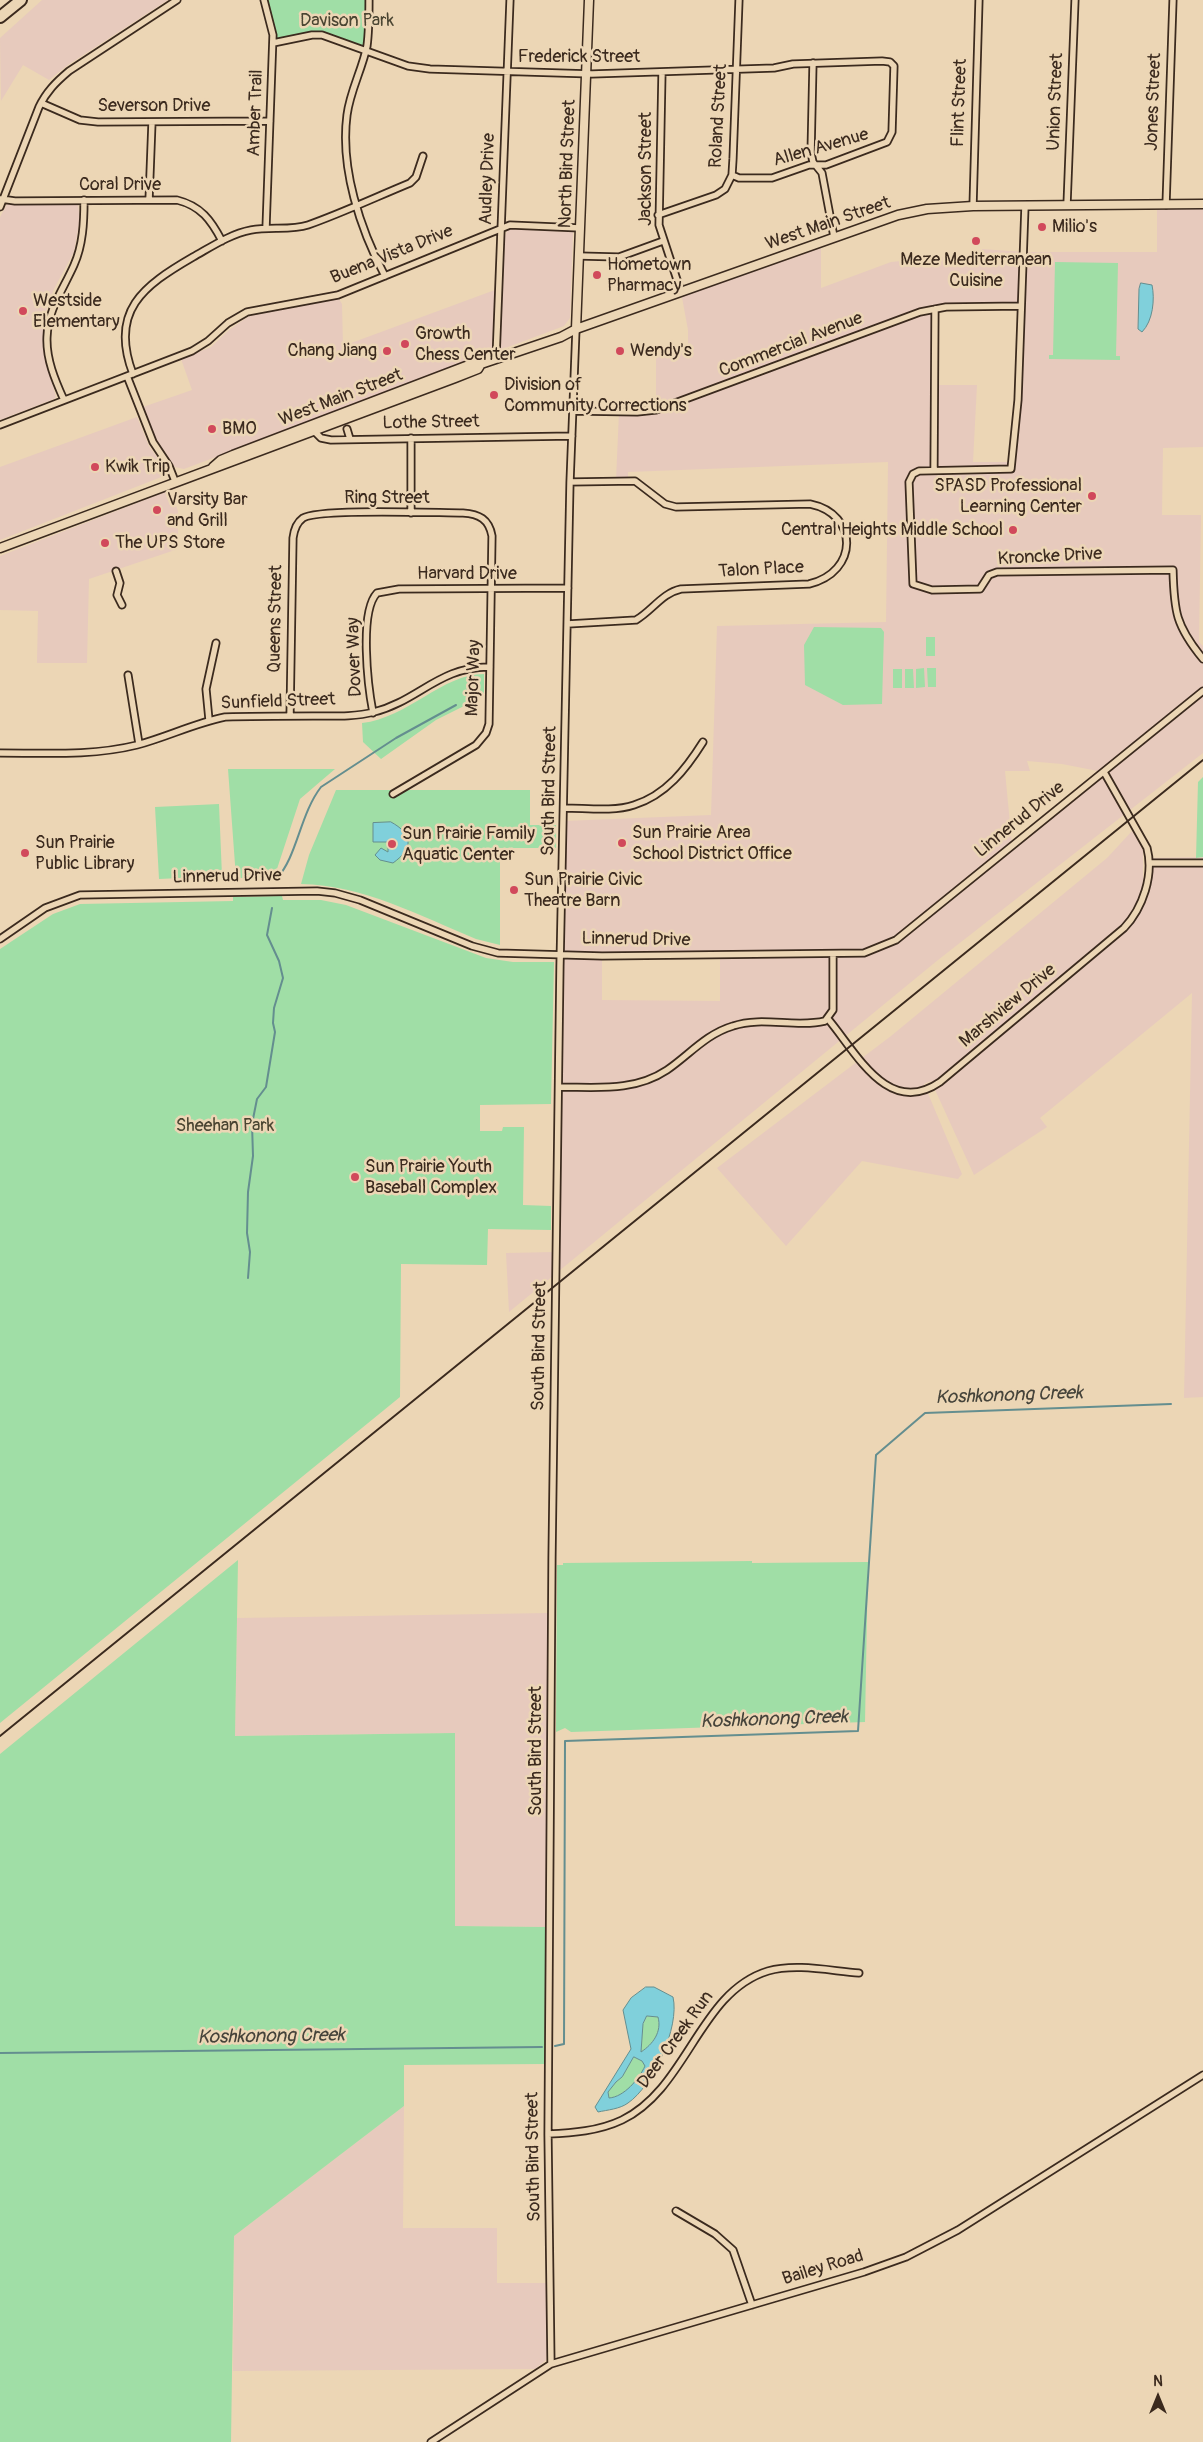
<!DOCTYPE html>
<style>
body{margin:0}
#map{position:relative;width:1203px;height:2442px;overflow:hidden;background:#ecd6b5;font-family:Pangolin,sans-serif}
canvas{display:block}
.north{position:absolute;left:1133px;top:2372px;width:50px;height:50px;-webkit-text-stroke:4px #ecd6b5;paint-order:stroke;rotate:0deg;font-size:14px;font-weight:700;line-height:20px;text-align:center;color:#3b2a1e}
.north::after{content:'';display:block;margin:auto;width:18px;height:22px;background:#3b2a1e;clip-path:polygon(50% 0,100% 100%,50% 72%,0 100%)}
</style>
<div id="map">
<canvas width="1203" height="2442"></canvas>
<div class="north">N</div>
</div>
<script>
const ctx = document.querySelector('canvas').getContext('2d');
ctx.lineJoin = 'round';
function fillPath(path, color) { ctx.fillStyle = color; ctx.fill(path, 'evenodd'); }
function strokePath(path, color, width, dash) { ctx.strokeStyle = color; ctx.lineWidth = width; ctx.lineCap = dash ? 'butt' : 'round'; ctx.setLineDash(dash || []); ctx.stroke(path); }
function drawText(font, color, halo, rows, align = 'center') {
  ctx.font = font + ' Pangolin,sans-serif'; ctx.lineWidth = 5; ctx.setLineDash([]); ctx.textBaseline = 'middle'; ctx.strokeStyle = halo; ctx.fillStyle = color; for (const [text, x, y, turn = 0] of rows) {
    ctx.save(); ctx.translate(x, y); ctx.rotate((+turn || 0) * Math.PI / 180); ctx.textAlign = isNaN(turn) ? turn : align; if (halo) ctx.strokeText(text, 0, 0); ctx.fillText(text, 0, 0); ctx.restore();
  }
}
fillPath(new Path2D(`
 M 42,0 L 168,0 L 68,65 L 49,80 L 23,65 L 1,101 L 0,38 Z
 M 7,204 L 78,204 L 80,219 L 74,252 L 54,289 L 44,316 L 44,355 L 56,397 L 54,399 L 0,420 L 0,217 Z
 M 1203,204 L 1203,447 L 1163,448 L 1162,515 L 1201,515 L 1199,642 L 1203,646 L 1203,753 L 938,960 L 509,1312 L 506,1253 L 555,1252 L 564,821 L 711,815 L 717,626 L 886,622 L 888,462 L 628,472 L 628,480 L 616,480 L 619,412 L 656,410 L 656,356 L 688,346 L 688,330 L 681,292 L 821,241 L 821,288 L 891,262 L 981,253 L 982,249 L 1024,252 L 1157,252 L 1157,205 ZM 1021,306 L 1012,462 L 973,462 L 977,385 L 934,385 L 935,309 ZM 1027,761 L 1062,764 L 1103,772 L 1012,845 L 1005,771 L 1030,771 ZM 720,955 L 720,1001 L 602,1000 L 602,956 Z
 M 508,229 L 573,232 L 570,318 L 564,326 L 184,469 L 175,467 L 155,437 L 143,407 L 192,390 L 181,359 L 211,347 L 229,330 L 249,316 L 339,299 L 342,304 L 343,346 L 503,287 L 505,236 Z
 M 137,417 L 149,446 L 165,468 L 164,476 L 0,540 L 0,467 Z
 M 170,490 L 178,511 L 178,549 L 89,579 L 87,663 L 37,663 L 38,611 L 0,610 L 0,556 Z
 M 1132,831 L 1143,850 L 1143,878 L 1152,877 L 1153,858 L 1203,857 L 1203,1397 L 1184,1398 L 1192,993 L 1040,1118 L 1047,1127 L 974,1175 L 931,1081 L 924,1084 L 962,1174 L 958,1179 L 862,1161 L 786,1246 L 717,1168 L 891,1036 L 1107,858 Z
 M 549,1613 L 546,1927 L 455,1926 L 455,1733 L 235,1736 L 237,1618 Z
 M 404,2106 L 403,2228 L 497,2228 L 497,2283 L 547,2283 L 548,2345 L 546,2360 L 535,2369 L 233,2371 L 234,2236 Z`), '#e7cabd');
fillPath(new Path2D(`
 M 264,0 L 369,0 L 366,49 L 322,35 L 273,43 Z
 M 1055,262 L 1118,263 L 1116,356 L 1120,356 L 1120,360 L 1049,359 L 1049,355 L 1053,355 Z
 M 814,627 L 881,628 L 884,632 L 882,704 L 843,705 L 805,685 L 804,645 Z
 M 926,637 L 935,637 L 935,656 L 926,656 Z
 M 924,668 L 925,687 L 916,688 L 916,669 Z
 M 927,668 L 936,668 L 936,687 L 928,687 Z
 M 893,669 L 902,669 L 902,688 L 893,688 Z
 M 905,669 L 913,669 L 914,688 L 905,688 Z
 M 484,674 L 484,696 L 436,720 L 381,759 L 363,742 L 362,723 C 408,718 442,674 484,674 Z
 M 228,769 L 335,769 L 300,799 L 274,878 L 236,878 Z
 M 1203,777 L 1203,857 L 1196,858 L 1198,782 Z
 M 336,790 L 530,790 L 530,825 L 556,825 L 556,848 L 500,848 L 500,945 L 476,939 C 420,916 363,885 301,884 L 309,855 Z
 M 219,804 L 222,876 L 159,879 L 155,807 Z
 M 282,896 L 283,900 L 321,900 L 346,905 L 486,958 L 513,962 L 554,962 L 551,1104 L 480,1105 L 480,1131 L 502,1131 L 503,1127 L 524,1127 L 523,1205 L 551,1206 L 551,1230 L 488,1229 L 487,1265 L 401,1264 L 400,1397 L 0,1723 L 0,949 L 53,914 L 80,904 L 233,901 L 233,897 Z
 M 238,1560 L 235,1736 L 455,1733 L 455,1926 L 546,1927 L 545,2064 L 404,2065 L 404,2106 L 234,2236 L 231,2442 L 0,2442 L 0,1754 Z
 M 752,1561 L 752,1563 L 868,1562 L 865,1722 L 571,1732 L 565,1728 L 556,1732 L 557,1565 L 563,1565 L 563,1563 Z
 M 647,2016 L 658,2017 C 662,2033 653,2044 641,2052 L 643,2024 Z
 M 634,2057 L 642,2061 L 646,2066 C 639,2080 624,2097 609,2098 L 608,2092 L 616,2082 L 622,2077 Z`), '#a0dea6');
const water = new Path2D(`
 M 1141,283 L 1152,285 C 1155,299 1153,321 1142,332 L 1138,329 L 1139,289 Z
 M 391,822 C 413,834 414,848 393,863 L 380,860 L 375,855 L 381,848 L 388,852 L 388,842 L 373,842 L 373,823 Z
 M 646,1987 L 654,1987 L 673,1997 C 680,2027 653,2086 628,2103 C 620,2109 607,2110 598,2112 L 595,2107 L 631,2049 L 623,2010 L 631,1998 ZM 647,2016 L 658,2017 C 662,2032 653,2044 641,2052 L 643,2024 ZM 634,2057 L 642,2061 L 645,2066 C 639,2079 624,2097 609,2098 L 608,2092 L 616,2082 L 622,2077 Z`);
fillPath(water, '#80d0db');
strokePath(water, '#648e8f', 1);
strokePath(new Path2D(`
 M 277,878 C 297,857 300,814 321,787 L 396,738 L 456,705
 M 248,1278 L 250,1252 L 247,1233 L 248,1192 L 253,1156 L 252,1124 L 257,1099 L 266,1087 L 275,1032 L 273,1023 L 274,1008 L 283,978 L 279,961 L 267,935 L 272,908
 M 555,2046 L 564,2044 L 565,1741 L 858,1731 L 876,1455 L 925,1413 L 1171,1404
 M 0,2053 L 542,2047`), '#648e8f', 2);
const street = new Path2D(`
 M 264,0 L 273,35 L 266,228
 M 369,0 C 369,15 369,31 367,46 C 362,70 350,91 347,115 C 340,168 360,229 385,276
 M 273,43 L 312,35 L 322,35 L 408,66 L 430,69 L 592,74 L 774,68 L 793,64 L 882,61 L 890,62 L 894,66 L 892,132 L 887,142 L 826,165 L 809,165 L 772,178 L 739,178 L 732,175
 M 813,63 L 811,153 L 813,162 L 822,173 L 834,237
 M 662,72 L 659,225 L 681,292
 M 41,103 L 80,120 L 98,122 L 270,121
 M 1,199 L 15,201 L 177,200 C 201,206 211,220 222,241
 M 149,200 L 152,122
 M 1067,205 L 1075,0
 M 1166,205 L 1173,0
 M 973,206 L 979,0
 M 1025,206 L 1018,400 L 1011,469 L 919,471 L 913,474 L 909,482 L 913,584 L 932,590 L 980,589 L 989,575 L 997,572 L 1173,570 C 1174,612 1176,626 1203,659
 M 0,207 L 39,107 C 46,92 56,82 69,71 L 177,0
 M 658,215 L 716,195 L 725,189 L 732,175 L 733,159 L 739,0
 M 579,256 L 619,257 L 663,241
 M 496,359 L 510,0
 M 133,374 C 109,311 143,286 193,257 C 211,247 230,234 251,230 C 270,226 290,231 308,225 C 342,213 376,197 410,183 L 416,177 L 423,156
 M 127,376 L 153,442 L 169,466 L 175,481
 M 64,400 C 55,380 46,359 47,337 C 48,309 63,290 74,265 C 83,245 84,222 84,200
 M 573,411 L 637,412 L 656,410 L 920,312 L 946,307 L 1021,306
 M 0,425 L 192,351 L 208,341 L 228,323 L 247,312 L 338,295 L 510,225 L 580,228
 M 347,429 L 350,439
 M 315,432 L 321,438 L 331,440 L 572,436
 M 934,470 L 935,309
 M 411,513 L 411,438
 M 116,571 L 120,583 L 117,595 L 122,605
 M 568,624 L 636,620 C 652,611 662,593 681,589 L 809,584 C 859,572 859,514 810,504 L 676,507 L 665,504 L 635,481 L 570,482
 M 128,675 L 139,744
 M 373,713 C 368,687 359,612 377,593 L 399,589 L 568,588
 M 290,716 L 293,538 C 294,530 296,523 303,518 C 318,508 437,513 463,513 C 479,514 489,519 492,536 L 489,724 L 486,733 L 476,745 L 393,794
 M 209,720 L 206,689 L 216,643
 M 0,753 C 45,753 93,756 137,745 C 167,737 195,723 225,717 C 254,716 284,716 313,716 C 333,716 355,717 374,712 C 418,701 440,666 490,667
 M 565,808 C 586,808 613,812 634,805 C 666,795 686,769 703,742
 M 1150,863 L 1203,863
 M 0,939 L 45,908 L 80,895 L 317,891 L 335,893 L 360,900 L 472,946 L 498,953 L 602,956 L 864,953 L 896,940 L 1203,691
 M 828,1019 C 856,1052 888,1118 940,1082 L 1124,928 C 1143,908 1154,875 1147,848 L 1104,772
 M 559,1087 C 597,1087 634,1092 667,1070 C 689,1055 706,1034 733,1026 C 762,1016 795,1028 825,1021 L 833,1010 L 833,955
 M 548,2134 C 572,2133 599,2131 622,2120 C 688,2088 699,1992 768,1971 C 796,1963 831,1971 859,1973
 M 676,2211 L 715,2234 L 733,2250 L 752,2305
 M 551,2364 L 548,2134 L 552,1557 L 560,965 L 570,482 L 576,329
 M 431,2442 L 551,2364 L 864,2272 L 906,2257 L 958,2230 L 1203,2075`);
const secondary = new Path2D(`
 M 576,329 L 589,0
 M 213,467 L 221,460 L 233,455 L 474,363 L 481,364 L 561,337 L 576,329 L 898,215 L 927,209 L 973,206 L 1203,204
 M 0,548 L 455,378 L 478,369 L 481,364`);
const highway = new Path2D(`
 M 0,17 L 21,0`);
strokePath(street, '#3b2a1e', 9);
strokePath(secondary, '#3b2a1e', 11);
strokePath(highway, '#3b2a1e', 14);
strokePath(street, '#ecd6b5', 5.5);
strokePath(secondary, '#ecd6b5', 8);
strokePath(highway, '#ecd6b5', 10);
strokePath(new Path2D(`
 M 0,1736 L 1203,760`), '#3b2a1e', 2);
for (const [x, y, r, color] of [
 [1042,227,5,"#d1495b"],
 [976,241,5,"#d1495b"],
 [597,275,5,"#d1495b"],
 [23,311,5,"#d1495b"],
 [405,344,5,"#d1495b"],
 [387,351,5,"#d1495b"],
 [620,351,5,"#d1495b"],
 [494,395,5,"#d1495b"],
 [212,429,5,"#d1495b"],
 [95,467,5,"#d1495b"],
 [1092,496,5,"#d1495b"],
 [157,510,5,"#d1495b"],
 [1013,530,5,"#d1495b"],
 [105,543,5,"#d1495b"],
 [622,843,5,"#d1495b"],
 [392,844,5,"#d1495b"],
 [25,853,5,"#d1495b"],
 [514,890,5,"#d1495b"],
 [355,1177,5,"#d1495b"]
]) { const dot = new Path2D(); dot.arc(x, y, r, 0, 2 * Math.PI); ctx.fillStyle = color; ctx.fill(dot); strokePath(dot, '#ecd6b5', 2); }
drawText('18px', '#4a4532', '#ecd6b5', [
 ["Davison Park",347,21],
 ["Sheehan Park",225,1126]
]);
drawText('18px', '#3b2a1e', '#ecd6b5', [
 ["Frederick Street",579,57],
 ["Union Street",1056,102,-88],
 ["Jones Street",1154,102,-88],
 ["Flint Street",960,103,-88],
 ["Severson Drive",154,106],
 ["Amber Trail",256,113,-88],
 ["Roland Street",719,116,-87],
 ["Allen Avenue",821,148,-16],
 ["North Bird Street",568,164,-88],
 ["Jackson Street",646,169,-90],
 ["Audley Drive",488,179,-88],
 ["Coral Drive",120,185],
 ["West Main Street",828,224,-19],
 ["Buena Vista Drive",392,255,-22],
 ["Commercial Avenue",791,345,-21],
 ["West Main Street",341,398,-21],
 ["Lothe Street",431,423,-1],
 ["Ring Street",387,498],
 ["Kroncke Drive",1050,557,-3],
 ["Talon Place",761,570,-3],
 ["Harvard Drive",467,574],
 ["Queens Street",276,619,-89],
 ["Dover Way",355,657,-92],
 ["Major Way",474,678,-88],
 ["Sunfield Street",278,702,-2],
 ["South Bird Street",550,791,-89],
 ["Linnerud Drive",1020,820,-39],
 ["Linnerud Drive",227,877,-1],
 ["Linnerud Drive",636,940,1],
 ["Marshview Drive",1008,1006,-40],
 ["South Bird Street",540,1346,-89],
 ["South Bird Street",536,1751,-90],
 ["Deer Creek Run",676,2040,-54],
 ["South Bird Street",534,2157,-91],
 ["Bailey Road",823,2268,-17]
]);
drawText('18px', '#3b2a1e', '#ecd6b5', [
 ["Milio's",1052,227],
 ["Meze Mediterranean",976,260,"center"],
 ["Cuisine",976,281,"center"],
 ["Hometown",607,265],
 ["Pharmacy",607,286],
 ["Westside",33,301],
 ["Elementary",33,322],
 ["Growth",415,334],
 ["Chess Center",415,355],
 ["Chang Jiang",377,351,"right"],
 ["Wendy's",630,351],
 ["Division of",504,385],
 ["Community Corrections",504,406],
 ["BMO",222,429],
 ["Kwik Trip",105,467],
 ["SPASD Professional",1082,486,"right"],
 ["Learning Center",1082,507,"right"],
 ["Varsity Bar",167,500],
 ["and Grill",167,521],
 ["Central Heights Middle School",1003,530,"right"],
 ["The UPS Store",115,543],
 ["Sun Prairie Area",632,833],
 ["School District Office",632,854],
 ["Sun Prairie Family",402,834],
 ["Aquatic Center",402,855],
 ["Sun Prairie",35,843],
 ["Public Library",35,864],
 ["Sun Prairie Civic",524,880],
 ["Theatre Barn",524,901],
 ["Sun Prairie Youth",365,1167],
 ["Baseball Complex",365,1188]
], 'left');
drawText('italic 19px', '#45433a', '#ecd6b5', [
 ["Koshkonong Creek",1009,1396,-2],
 ["Koshkonong Creek",774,1720,-2],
 ["Koshkonong Creek",271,2037,-1]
]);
</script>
